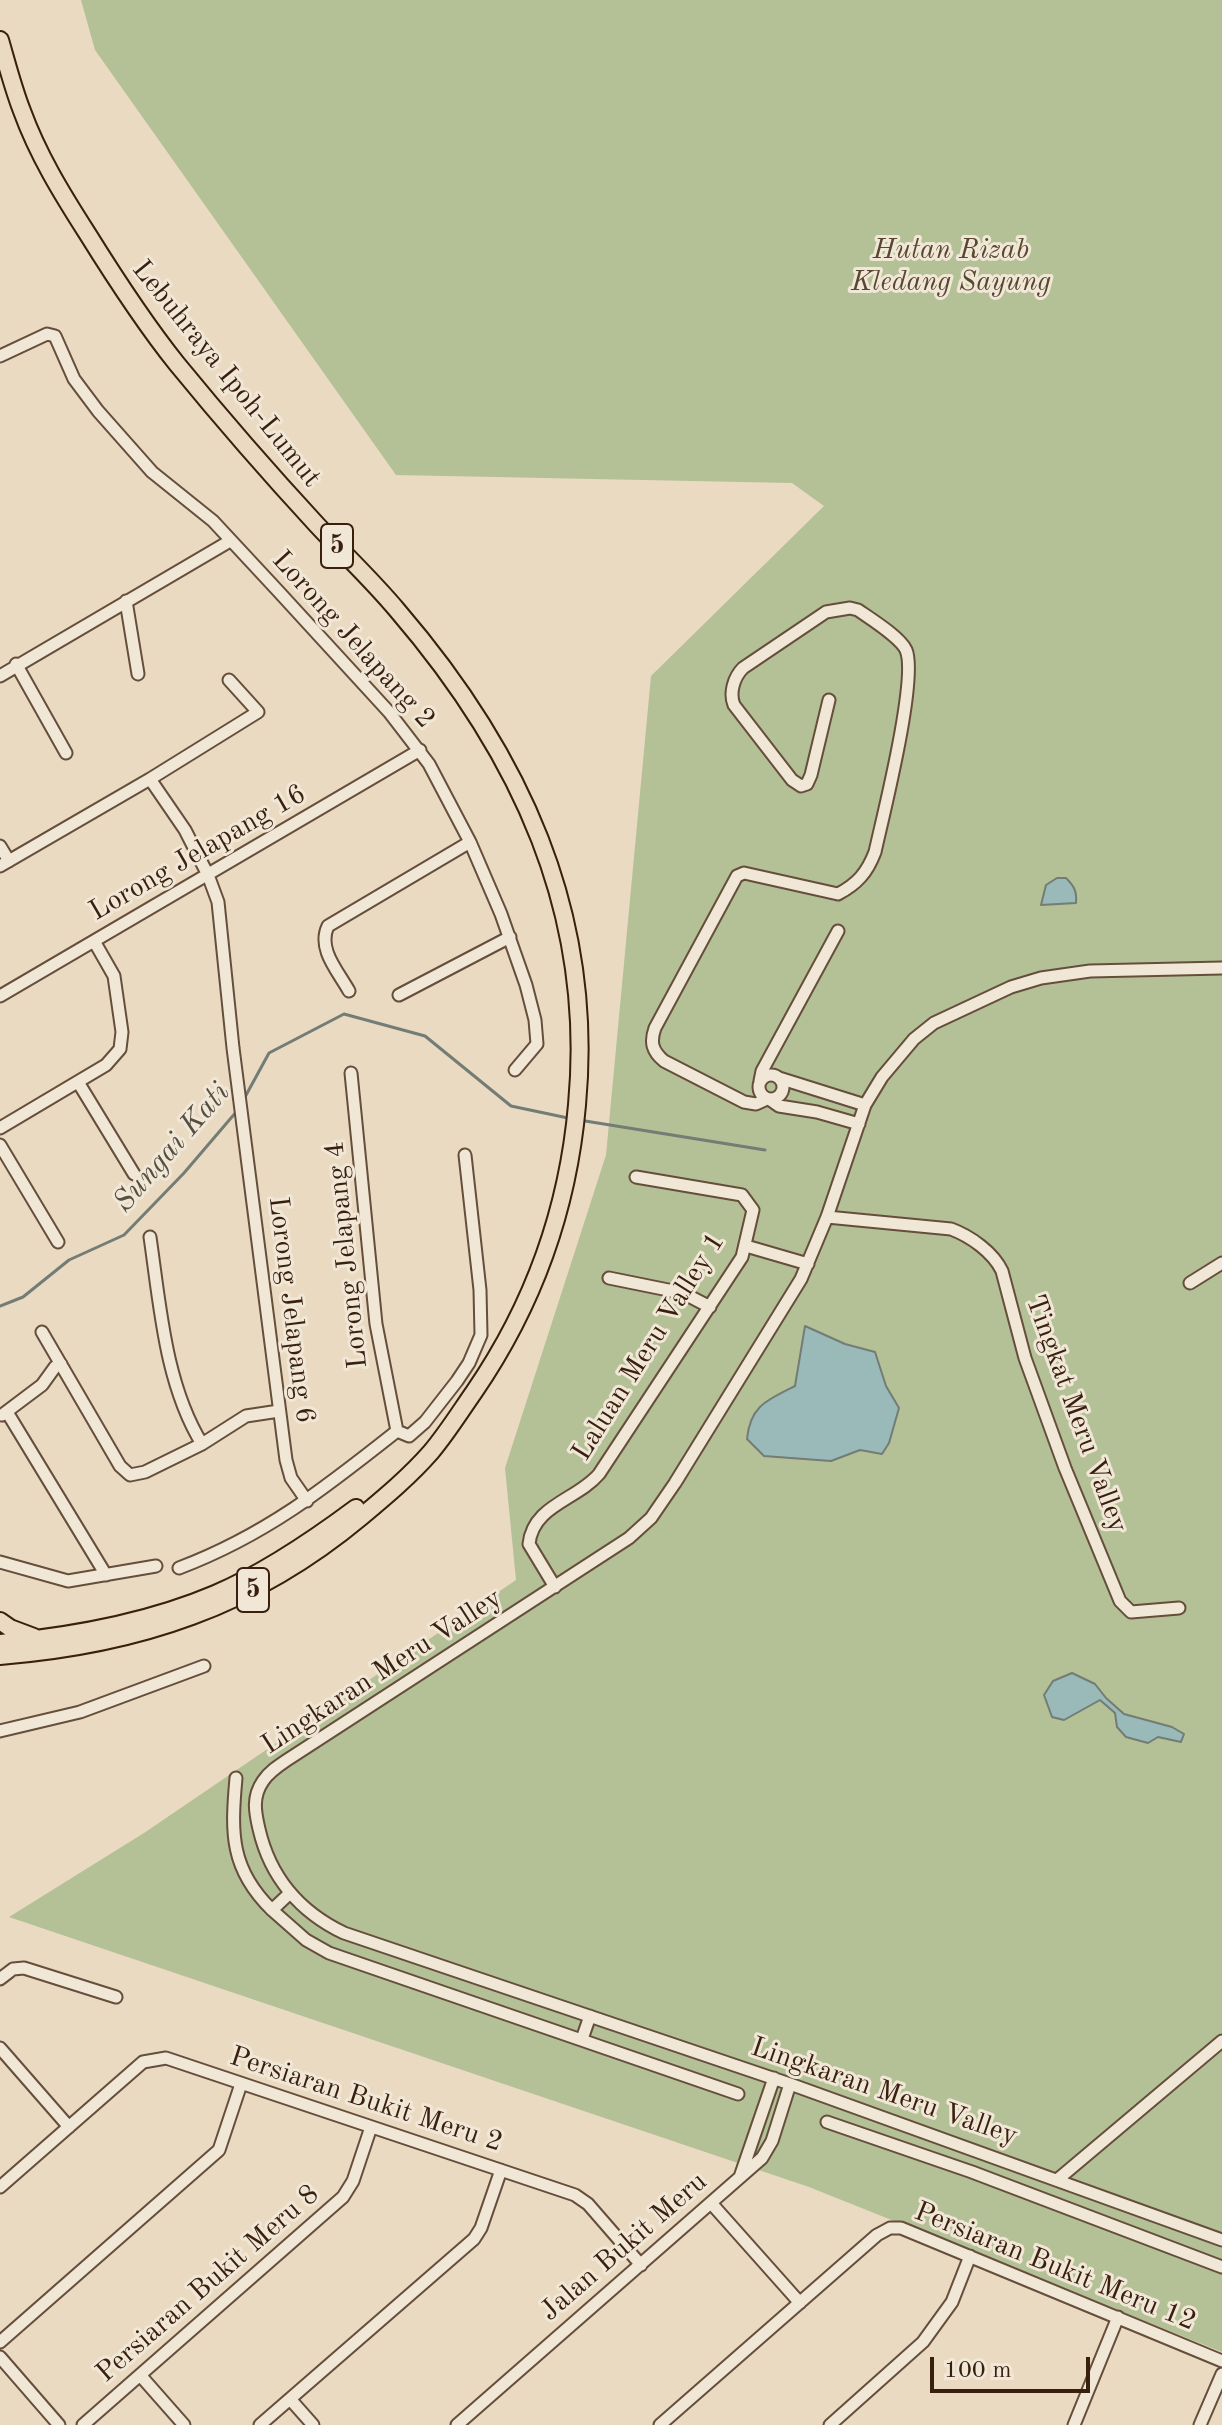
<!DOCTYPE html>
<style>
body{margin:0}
#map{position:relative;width:1222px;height:2425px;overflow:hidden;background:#e9dac1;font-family:"Old Standard TT",serif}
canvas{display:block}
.scale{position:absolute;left:930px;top:2357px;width:160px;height:36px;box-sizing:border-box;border:4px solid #391f0e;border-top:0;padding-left:10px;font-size:24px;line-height:28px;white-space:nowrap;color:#391f0e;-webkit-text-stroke:6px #f1e7d7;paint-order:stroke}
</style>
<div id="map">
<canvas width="1222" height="2425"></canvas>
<div class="scale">100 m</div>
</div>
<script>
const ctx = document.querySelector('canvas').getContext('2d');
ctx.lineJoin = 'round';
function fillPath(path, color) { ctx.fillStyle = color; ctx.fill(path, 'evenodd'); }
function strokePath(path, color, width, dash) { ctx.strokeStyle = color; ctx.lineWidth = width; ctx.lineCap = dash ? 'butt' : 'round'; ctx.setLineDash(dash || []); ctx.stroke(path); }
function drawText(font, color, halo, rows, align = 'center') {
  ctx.font = font + ' "Old Standard TT",serif'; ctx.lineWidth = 6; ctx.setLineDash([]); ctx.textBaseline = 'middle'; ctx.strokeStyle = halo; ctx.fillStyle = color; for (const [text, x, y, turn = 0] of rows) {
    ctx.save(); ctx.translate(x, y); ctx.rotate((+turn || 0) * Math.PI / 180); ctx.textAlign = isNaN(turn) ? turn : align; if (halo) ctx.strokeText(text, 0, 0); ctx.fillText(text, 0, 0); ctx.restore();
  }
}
fillPath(new Path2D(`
 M 81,0 L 1222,0 L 1222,2352 L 809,2187 L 9,1917 L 144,1833 L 516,1580 L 505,1468 L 606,1155 L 651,676 L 824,506 L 792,483 L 396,475 L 95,50 Z`), '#b4c095');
const water = new Path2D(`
 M 1057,878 L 1066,878 C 1074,886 1077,891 1076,903 L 1041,905 L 1046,885 Z
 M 805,1326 L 845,1344 L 875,1352 L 886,1386 L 899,1408 L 889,1443 L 882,1454 L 860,1450 L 831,1461 L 764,1456 L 747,1439 C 750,1406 767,1400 795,1386 Z
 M 1072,1673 L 1095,1684 L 1106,1698 L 1124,1714 L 1172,1727 L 1184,1734 L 1181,1742 L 1158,1737 L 1148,1743 L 1126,1737 L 1117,1727 L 1115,1713 L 1100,1700 L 1064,1720 L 1052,1717 L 1044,1695 L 1053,1681 Z`);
fillPath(water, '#99bab9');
strokePath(water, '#737c75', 2);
strokePath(new Path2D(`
 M 245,1097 L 269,1053 L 344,1014 L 425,1036 L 511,1106 L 568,1118
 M 579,1120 L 765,1150
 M 0,1306 L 23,1297 L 69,1260 L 124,1235 L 184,1173 L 237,1111`), '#737c75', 3);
const minor = new Path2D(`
 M 0,356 L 47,334 L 55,336 L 74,379 L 98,411 L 152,472 L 213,521 L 279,592 L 389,712 L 429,764 L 470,842 L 501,914 L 526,985 L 535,1020 L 537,1044 L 515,1070
 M 126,601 L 138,674
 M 16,664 L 66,753
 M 0,676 L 230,541
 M 150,779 L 258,712 L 229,680
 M 0,846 L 9,861
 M 0,866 L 150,779 L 185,830 L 208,875 L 218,902 L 233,1048 L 286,1460 L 291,1478 L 307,1501
 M 1222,968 L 1090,971 L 1041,978 L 1011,987 L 934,1023 L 914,1039 L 882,1077 L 865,1105 L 827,1217 L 801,1279 L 675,1483 L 651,1518 L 629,1538 L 287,1760 C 278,1766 269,1772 263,1781 C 252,1797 255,1812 259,1829 C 270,1877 300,1912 344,1933 L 790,2084 L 1222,2240
 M 349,991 C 338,971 317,949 328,926 L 470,842
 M 399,995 L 510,937
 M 0,996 L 420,750
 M 351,1073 L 376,1324 L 397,1431
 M759 1087a12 12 0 1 1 24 0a12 12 0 1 1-24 0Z
 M 779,1078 L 865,1105
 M 760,1081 L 762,1071 L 838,931
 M 78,1082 L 134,1174
 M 767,1099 L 756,1104 L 744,1102 L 664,1061 C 652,1051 650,1042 655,1028 L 737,876 L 744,873 L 838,894 C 857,884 867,873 875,852 C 883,816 918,678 906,650 C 900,637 871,619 858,610 L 850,608 L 826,612 L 743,668 C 734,677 729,693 734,705 L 792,780 L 801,786 L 807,784 L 811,775 L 829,700
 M 769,1099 L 779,1106 L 817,1112 L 859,1124
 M 0,1128 L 106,1065 L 120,1049 L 122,1032 L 114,976 L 94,941
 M 0,1145 L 58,1242
 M 827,1217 L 951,1229 C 970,1236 993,1252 1002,1271 L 1025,1358 L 1065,1468 L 1120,1601 L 1131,1612 L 1179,1608
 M 150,1237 C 160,1305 165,1384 202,1444
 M 746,1246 L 808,1264
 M 609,1278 L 683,1293 L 710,1307
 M 1190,1283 L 1222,1263
 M 42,1332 L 120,1466 L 130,1475 L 145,1472 L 202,1444 L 246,1416 L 279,1411
 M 7,1412 L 106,1575
 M 2,1415 L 42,1385 L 55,1367 L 61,1364
 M 397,1431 L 409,1436 L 425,1422 L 457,1381 L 469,1363 L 481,1335 L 480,1290 L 465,1155
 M 0,1562 L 68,1581 L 156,1566
 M 179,1568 C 266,1535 325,1488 397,1431
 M 555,1587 L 529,1544 C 533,1505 577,1500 599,1474 L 742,1257 L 753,1210 L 742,1195 L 636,1177
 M 0,1731 L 80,1712 L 204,1666
 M 236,1778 C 231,1833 230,1869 272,1910
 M 290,1893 L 272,1910 L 306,1940 L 329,1953 L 738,2094
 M 0,1979 L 13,1969 L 24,1968 L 116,1997
 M 582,2039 L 590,2016
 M 0,2048 L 69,2127
 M 827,2122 L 972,2172 L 1222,2267
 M 740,2177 L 774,2078
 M 1057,2180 L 1222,2041
 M 0,2187 L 143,2062 L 166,2058 L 575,2195 L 588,2204 L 641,2265
 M 711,2203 L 800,2303
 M 0,2342 L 219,2150 L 241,2084
 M 0,2357 L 59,2425
 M 140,2375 L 184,2425
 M 290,2399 L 313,2425
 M 83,2425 L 343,2197 L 353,2181 L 371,2127
 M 260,2425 L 474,2239 L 481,2228 L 501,2170
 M 457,2425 L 762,2158 L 772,2141 L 790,2084
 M 660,2425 L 877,2235 L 890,2228 L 901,2228 L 1222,2361
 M 830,2425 L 923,2342 L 952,2302 L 970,2256
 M 1074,2425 L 1118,2317
 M 1200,2425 L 1222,2374`);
const highway = new Path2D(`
 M 0,40 C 7,64 13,88 22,111 C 38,155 62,194 87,233 C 115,278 144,323 177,364 C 222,419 269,473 317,525 C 343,553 372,580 397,610 C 520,753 595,913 577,1105 C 568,1208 533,1306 474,1392 C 460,1412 447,1433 431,1452 C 410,1476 385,1497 361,1517 C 253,1607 138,1645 0,1656
 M 0,1621 L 10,1628 L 34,1637
 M 0,1643 C 73,1636 147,1623 215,1594 C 265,1573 313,1540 356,1508`);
strokePath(minor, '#654e3b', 15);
strokePath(highway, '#391f0e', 20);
strokePath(minor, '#f1e7d7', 11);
strokePath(highway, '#e9dac1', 16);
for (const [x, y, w] of [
 [337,546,32],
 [253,1590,32]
]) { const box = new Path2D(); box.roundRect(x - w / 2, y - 22, w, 44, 6); ctx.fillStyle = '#f1e7d7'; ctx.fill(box); strokePath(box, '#391f0e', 2); }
drawText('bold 26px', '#391f0e', null, [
 ["5",337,546],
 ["5",253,1590]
]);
drawText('italic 28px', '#584730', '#f1e7d7', [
 ["Hutan Rizab",951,251],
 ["Kledang Sayung",951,283]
]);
drawText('28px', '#391f0e', '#f1e7d7', [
 ["Lebuhraya Ipoh-Lumut",226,374,51],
 ["Lorong Jelapang 2",353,640,48],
 ["Lorong Jelapang 16",198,853,-30],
 ["Lorong Jelapang 4",347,1255,-96],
 ["Lorong Jelapang 6",291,1310,83],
 ["Laluan Meru Valley 1",649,1347,-58],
 ["Tingkat Meru Valley",1076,1414,70],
 ["Lingkaran Meru Valley",382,1672,-33],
 ["Lingkaran Meru Valley",884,2092,19],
 ["Persiaran Bukit Meru 2",366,2100,18],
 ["Jalan Bukit Meru",624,2247,-41],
 ["Persiaran Bukit Meru 12",1055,2267,22],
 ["Persiaran Bukit Meru 8",208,2284,-41]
]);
drawText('italic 30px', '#564e41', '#f1e7d7', [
 ["Sungai Kati",172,1148,-49]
]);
</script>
